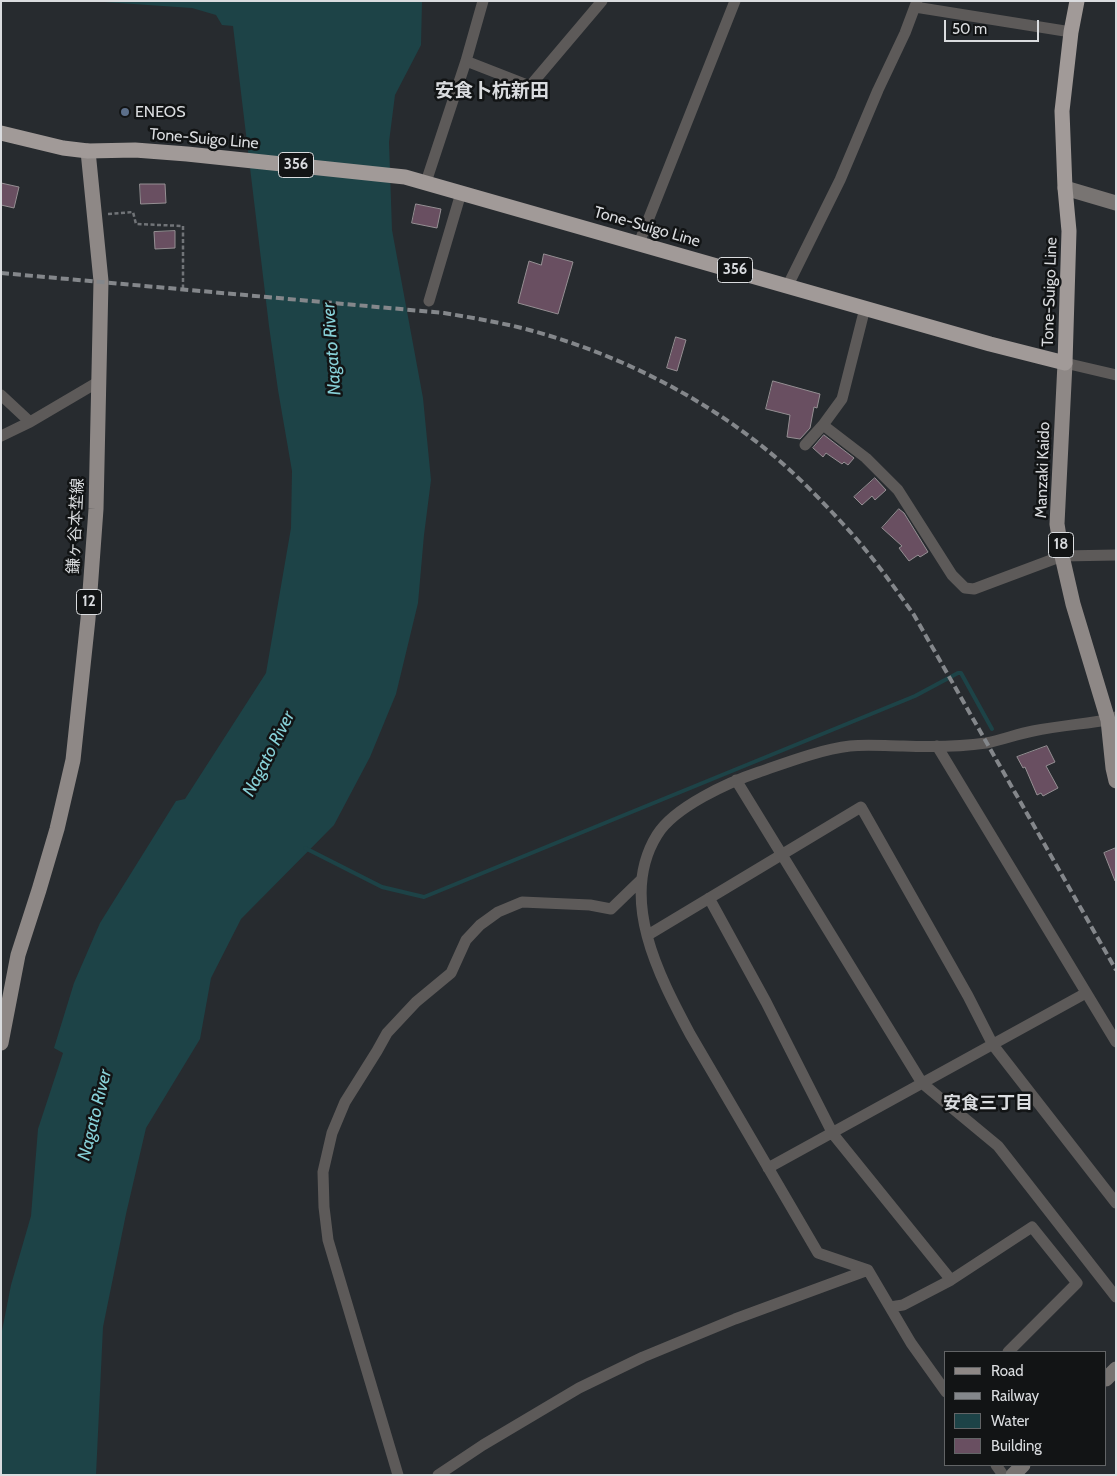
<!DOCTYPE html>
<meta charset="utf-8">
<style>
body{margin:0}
#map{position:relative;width:1117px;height:1476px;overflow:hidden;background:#272b2f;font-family:Cabin,sans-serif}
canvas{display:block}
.frame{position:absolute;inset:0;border:2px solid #dadcdf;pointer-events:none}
.legend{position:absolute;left:944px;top:1351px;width:162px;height:115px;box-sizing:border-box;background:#121415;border:1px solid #626466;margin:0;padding:6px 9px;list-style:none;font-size:15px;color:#dadcdf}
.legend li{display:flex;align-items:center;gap:10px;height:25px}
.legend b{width:25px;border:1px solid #626466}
.scale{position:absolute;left:944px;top:20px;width:95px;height:22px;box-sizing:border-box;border:2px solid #dadcdf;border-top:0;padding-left:6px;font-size:15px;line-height:18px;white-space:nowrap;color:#dadcdf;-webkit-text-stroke:4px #121415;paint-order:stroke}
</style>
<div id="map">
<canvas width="1117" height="1476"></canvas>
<div class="frame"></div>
<ul class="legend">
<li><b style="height:6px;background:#8e8886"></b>Road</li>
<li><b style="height:6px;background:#84878b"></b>Railway</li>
<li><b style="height:14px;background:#1d4347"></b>Water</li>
<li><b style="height:14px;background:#694f61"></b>Building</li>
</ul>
<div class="scale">50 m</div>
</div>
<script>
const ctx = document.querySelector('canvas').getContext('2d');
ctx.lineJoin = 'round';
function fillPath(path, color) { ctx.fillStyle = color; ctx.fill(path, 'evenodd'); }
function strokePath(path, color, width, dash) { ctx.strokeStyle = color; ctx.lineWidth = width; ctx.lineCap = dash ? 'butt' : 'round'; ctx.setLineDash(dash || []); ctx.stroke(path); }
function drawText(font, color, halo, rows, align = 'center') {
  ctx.font = font + ' Cabin,"Noto Sans JP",sans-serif'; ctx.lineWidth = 5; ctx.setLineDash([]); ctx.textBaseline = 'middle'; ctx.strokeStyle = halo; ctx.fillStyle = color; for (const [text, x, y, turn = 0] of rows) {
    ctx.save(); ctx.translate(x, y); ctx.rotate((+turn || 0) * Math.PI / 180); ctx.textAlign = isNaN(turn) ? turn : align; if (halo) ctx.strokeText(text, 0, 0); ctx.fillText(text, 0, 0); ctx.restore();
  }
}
fillPath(new Path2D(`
 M 89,1 L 422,1 L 421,45 L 395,95 L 389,142 L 392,230 L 423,398 L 431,480 L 424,535 L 418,603 L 396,694 L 370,757 L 334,825 L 241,919 L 211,978 L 200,1039 L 146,1128 L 126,1214 L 103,1327 L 96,1475 L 1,1475 L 1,1336 L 11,1285 L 31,1216 L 38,1129 L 63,1053 L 54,1048 L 74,983 L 100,923 L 176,801 L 185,799 L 266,673 L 291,528 L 292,471 L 278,390 L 269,326 L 233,26 L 222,25 L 216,15 L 192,8 Z`), '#1d4347');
strokePath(new Path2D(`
 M 305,848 L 382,887 L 424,897 L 915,696 L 958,673 L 961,673 L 992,729`), '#1d4347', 4);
const building = new Path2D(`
 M 1,183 L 19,187 L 14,208 L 1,205 Z
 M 140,184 L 165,184 L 166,203 L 141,204 Z
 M 416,204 L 441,209 L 437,228 L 412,223 Z
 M 175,231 L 175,248 L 155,249 L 154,232 Z
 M 544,254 L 573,262 L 558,314 L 518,303 L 529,261 L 541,265 Z
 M 676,337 L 686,340 L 677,371 L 667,368 Z
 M 773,381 L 820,394 L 817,408 L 814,407 L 810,428 L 800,439 L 787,437 L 790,415 L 766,409 Z
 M 824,435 L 854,458 L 848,465 L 844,462 L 842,464 L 826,453 L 823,457 L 813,448 Z
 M 875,478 L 886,490 L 875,500 L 872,496 L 862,505 L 854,497 Z
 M 899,509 L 904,513 L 928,552 L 920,557 L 918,555 L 909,561 L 899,548 L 902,546 L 882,528 Z
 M 1047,746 L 1055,762 L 1046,766 L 1058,788 L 1043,796 L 1041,793 L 1037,795 L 1025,767 L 1023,768 L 1017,757 Z
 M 1116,848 L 1116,881 L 1115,881 L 1104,853 Z`);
fillPath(building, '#694f61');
strokePath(building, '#958f93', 1);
strokePath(new Path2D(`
 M 108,214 L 133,212 L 136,224 L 183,226 L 183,289`), '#717478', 2.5, [4, 2.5]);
strokePath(new Path2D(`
 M 915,7 L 1071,32
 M 466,61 L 530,86 L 602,1
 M 426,182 L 466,61 L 483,1
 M 639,243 L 735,1
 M 788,285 L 840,180 L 878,90 L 905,33 L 917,1
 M 429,301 L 461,193
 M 865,308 L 842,399 L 823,425 L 866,458 L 898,490 L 952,575 L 965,588 L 974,589 L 1062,556 L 1116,555
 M 1065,363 L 1116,375
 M 1,395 L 30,422
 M 1,436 L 30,422 L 98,382
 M 805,445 L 823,425
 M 937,746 L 1116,1042
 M 736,780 L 922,1083 L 998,1146 L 1116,1297
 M 709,898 L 766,1002 L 833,1134 L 951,1280
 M 648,935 L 861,807 L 968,996 L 993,1045 L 1116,1203
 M 768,1168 L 1086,993
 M 890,1307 L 903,1305 L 951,1280 L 1032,1227 L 1077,1283 L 1008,1352
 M 946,1392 L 911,1343 L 868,1270 L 818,1253 L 690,1034 C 659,976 618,898 657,835 C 674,807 729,782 759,772 C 785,763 822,749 850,746 C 867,744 885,746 903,746 C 930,747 959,747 986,743 C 1002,740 1017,734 1033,731 C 1058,726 1083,724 1108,720 L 1116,717
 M 996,1465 L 1003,1475
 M 398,1475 L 328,1240 L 324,1207 L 323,1172 L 332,1133 L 345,1102 L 377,1051 L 387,1033 L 416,1002 L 451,973 L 466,940 L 480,925 L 498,912 L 522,902 L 590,905 L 611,909 L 642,879
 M 438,1475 L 483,1445 L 579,1388 L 643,1357 L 735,1319 L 868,1270`), '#5d5a59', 11);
strokePath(new Path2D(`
 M 1065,188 L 1116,203
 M 1106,1379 L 1116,1369
 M 1013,1475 L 1023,1465`), '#787472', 15);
strokePath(new Path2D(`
 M 1065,363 L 1057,524 L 1062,556 L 1073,604 L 1108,720 L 1113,768 L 1116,781
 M 1,1043 L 18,955 L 39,890 L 57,829 L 73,760 L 88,619 L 96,509 L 101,281 L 88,151`), '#8e8886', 15);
strokePath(new Path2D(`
 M 1,133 L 63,148 L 88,151 L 135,150 L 187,154 L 405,177 L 990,344 L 1065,363 L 1069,231 L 1065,188 L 1062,111 L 1071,32 L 1077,1`), '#a19a98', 15);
strokePath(new Path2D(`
 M 1,273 L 444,313 C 474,318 504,323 533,331 C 617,354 701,396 768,451 C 795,473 820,499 844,525 C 870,553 892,584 914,615 L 1116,970`), '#84878b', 4, [8, 4]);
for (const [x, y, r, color] of [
 [125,112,5,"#5c6f8a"]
]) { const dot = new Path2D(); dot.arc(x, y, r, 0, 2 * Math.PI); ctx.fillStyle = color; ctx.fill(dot); strokePath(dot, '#121415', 2); }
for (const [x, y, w] of [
 [296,165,35],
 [735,270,35],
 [1061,545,25],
 [89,602,25]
]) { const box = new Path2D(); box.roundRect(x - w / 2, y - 12.5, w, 25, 4); ctx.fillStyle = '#121415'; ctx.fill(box); strokePath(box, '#dadcdf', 1); }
drawText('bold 15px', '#dadcdf', null, [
 ["356",296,165],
 ["356",735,270],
 ["18",1061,545],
 ["12",89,602]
]);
drawText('16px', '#dadcdf', '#121415', [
 ["ENEOS",135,112]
], 'left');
drawText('16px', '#dadcdf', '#121415', [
 ["Tone-Suigo Line",204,139,5],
 ["Tone-Suigo Line",647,227,16],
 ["Tone-Suigo Line",1050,292,-88],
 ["Manzaki Kaido",1043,470,-88],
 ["鎌ヶ谷本埜線",76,526,-87]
]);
drawText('italic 18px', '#87d0d7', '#121415', [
 ["Nagato River",332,349,-94],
 ["Nagato River",269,754,-63],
 ["Nagato River",95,1115,-76]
]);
drawText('bold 18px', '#dadcdf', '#121415', [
 ["安食三丁目",988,1104]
]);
drawText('bold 19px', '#dadcdf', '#121415', [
 ["安食卜杭新田",492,91]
]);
</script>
